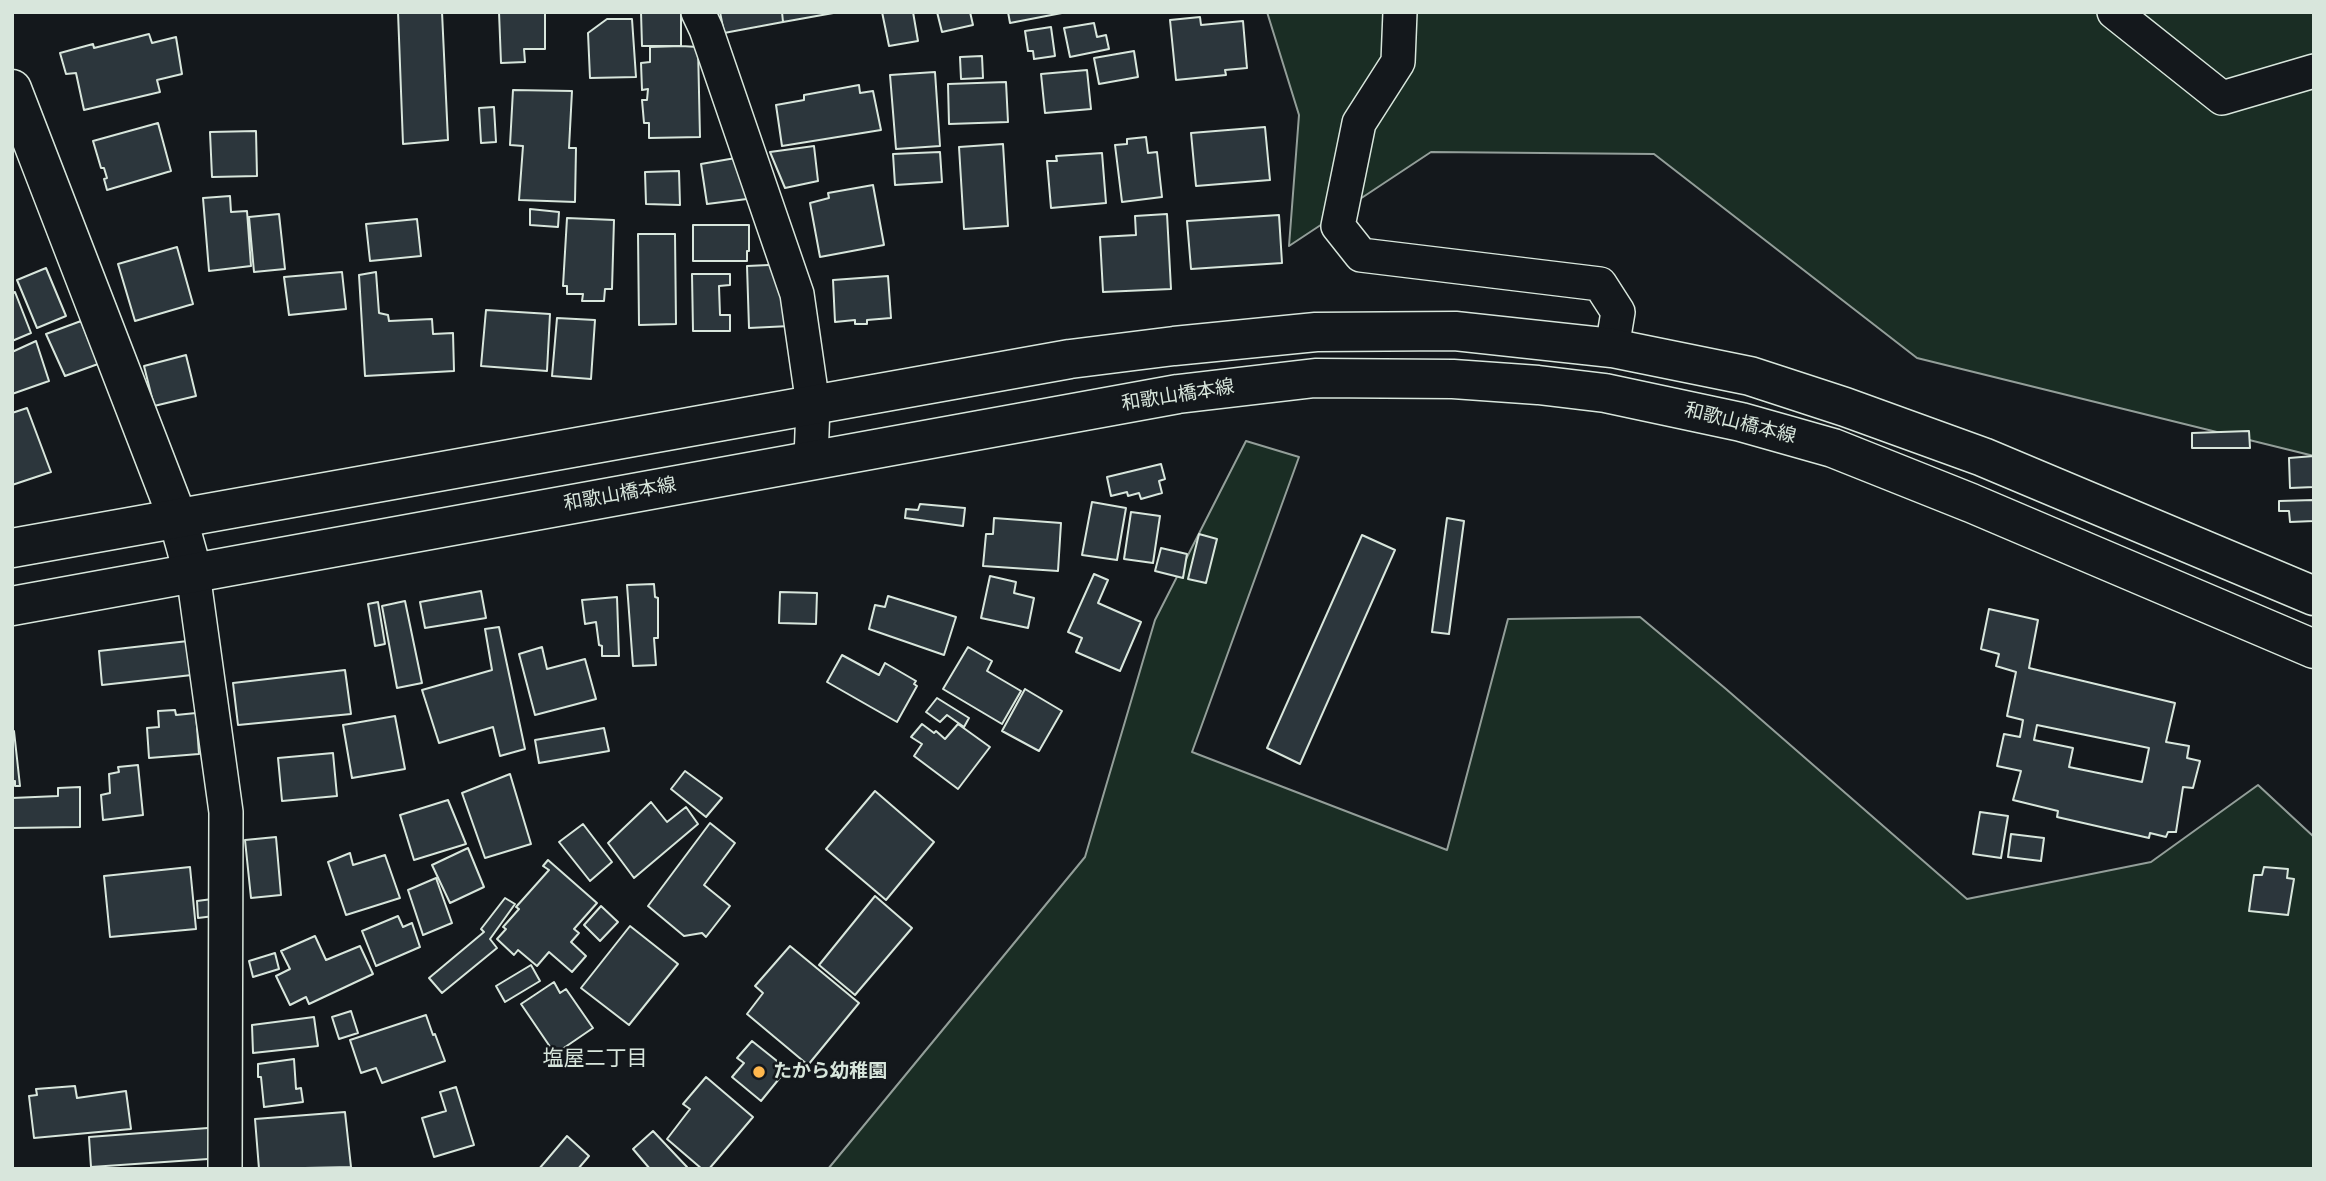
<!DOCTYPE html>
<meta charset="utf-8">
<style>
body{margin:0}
#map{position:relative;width:2326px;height:1181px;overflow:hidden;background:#14181c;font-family:"DejaVu Sans",sans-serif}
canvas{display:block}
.frame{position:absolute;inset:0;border:14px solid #d8e6dc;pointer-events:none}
</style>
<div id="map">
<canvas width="2326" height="1181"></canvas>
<div class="frame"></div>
</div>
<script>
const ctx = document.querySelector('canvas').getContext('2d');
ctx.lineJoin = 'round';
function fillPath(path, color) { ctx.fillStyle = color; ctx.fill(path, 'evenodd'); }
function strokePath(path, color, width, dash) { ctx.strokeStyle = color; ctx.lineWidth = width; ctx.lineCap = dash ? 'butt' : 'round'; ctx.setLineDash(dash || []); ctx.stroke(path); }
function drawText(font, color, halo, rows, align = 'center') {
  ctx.font = font + ' "DejaVu Sans","Noto Sans JP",sans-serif'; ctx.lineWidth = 5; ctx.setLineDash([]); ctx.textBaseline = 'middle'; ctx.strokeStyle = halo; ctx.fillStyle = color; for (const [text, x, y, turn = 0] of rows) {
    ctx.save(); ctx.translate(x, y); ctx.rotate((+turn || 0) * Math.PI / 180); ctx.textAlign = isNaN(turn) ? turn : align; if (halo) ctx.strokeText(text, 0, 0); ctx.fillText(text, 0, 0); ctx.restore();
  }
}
const green = new Path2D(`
 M 1267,12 L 2314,12 L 2314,456 L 1917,358 L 1654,154 L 1431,152 L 1289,246 L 1299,115 Z
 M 1246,441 L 1299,457 L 1192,752 L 1447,850 L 1508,619 L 1640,617 L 1726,689 L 1967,899 L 2151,862 L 2258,785 L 2314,837 L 2314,1169 L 828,1169 L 1085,857 L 1155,620 Z`);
fillPath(green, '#1a2d24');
strokePath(green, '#939e99', 2);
const building = new Path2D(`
 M 398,12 L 442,12 L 448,140 L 403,144 Z
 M 499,12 L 545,12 L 545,49 L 524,49 L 525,62 L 501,63 Z
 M 641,12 L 681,12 L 681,46 L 642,46 Z
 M 720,12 L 782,12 L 783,22 L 724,33 Z
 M 782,12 L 839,12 L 783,22 Z
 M 882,12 L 913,12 L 918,41 L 889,46 Z
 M 937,12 L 970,12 L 973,25 L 942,32 Z
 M 1008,12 L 1067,12 L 1010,23 Z
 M 1200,17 L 1201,25 L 1243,21 L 1247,68 L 1225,70 L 1226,75 L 1176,80 L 1170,20 Z
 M 607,19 L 632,19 L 636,77 L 590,78 L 588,33 Z
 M 1094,23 L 1097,37 L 1106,35 L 1109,49 L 1070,57 L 1064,28 Z
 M 1051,27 L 1055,56 L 1034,59 L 1033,51 L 1028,51 L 1025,31 Z
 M 149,34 L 152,43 L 176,37 L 182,74 L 157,80 L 160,92 L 84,110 L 76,73 L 66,74 L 60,53 L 93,44 L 94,48 Z
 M 681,46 L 698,47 L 700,137 L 649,138 L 649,123 L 644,123 L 642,100 L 647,100 L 648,89 L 642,90 L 641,63 L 650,62 L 650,47 Z
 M 1134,51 L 1138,77 L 1099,84 L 1094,58 Z
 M 982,56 L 983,78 L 961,79 L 960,57 Z
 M 1087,70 L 1091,109 L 1045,113 L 1041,74 Z
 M 935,72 L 940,146 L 896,149 L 890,75 Z
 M 1006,82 L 1008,122 L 949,124 L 948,84 Z
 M 859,85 L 860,93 L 873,91 L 881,130 L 782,146 L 776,105 L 804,100 L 804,95 Z
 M 513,90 L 572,91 L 569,148 L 576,148 L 575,202 L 519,200 L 523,146 L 510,145 Z
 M 494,107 L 496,142 L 481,143 L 479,108 Z
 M 158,123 L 171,171 L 107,190 L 104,179 L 107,178 L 104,168 L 101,168 L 93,141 Z
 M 1265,127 L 1270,180 L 1196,186 L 1191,133 Z
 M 256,131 L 257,176 L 212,177 L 210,132 Z
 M 1146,137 L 1148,153 L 1157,152 L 1162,197 L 1122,202 L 1115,145 L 1127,144 L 1127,139 Z
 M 1003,144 L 1008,226 L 964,229 L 959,147 Z
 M 814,146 L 818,181 L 785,188 L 770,152 Z
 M 940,152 L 942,182 L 895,185 L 893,154 Z
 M 1102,153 L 1106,203 L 1051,208 L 1047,161 L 1057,161 L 1056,156 Z
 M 747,156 L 755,198 L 707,204 L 701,164 Z
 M 679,171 L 680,205 L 646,204 L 645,172 Z
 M 873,185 L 884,245 L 820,257 L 810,203 L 829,198 L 828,193 Z
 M 230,196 L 231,212 L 247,211 L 251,266 L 209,271 L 203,198 Z
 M 530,209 L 559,212 L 558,227 L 530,225 Z
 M 279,214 L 285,269 L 254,272 L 249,217 Z
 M 1167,214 L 1171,289 L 1103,292 L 1100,237 L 1136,235 L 1135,216 Z
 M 1279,215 L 1282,263 L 1191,269 L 1187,221 Z
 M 567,218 L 614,220 L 612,289 L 605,289 L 604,301 L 582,301 L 583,294 L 567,294 L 567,286 L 563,286 Z
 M 417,219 L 421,256 L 370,261 L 366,224 Z
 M 693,225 L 749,225 L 749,251 L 747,251 L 747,261 L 693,261 Z
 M 638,234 L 675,234 L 676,324 L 639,325 Z
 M 177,247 L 193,304 L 135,321 L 118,264 Z
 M 791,264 L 790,326 L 749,328 L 747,266 Z
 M 46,268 L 66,316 L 37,328 L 17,280 Z
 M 342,272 L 346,309 L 289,315 L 284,277 Z
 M 376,272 L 379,313 L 388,315 L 389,321 L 432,319 L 433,334 L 453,333 L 454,371 L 365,376 L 359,275 Z
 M 692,274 L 730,274 L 730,285 L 719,286 L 720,315 L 730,315 L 730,331 L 693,331 Z
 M 888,276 L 891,318 L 867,320 L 867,324 L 855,324 L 855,320 L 835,322 L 833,280 Z
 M 15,292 L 31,333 L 12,341 L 12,293 Z
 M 486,310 L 550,314 L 547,371 L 481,366 Z
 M 557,318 L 595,320 L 591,379 L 552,376 Z
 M 81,321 L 98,364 L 65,376 L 46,334 Z
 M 36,341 L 49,381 L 12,394 L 12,352 Z
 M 186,355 L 196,396 L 154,406 L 144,366 Z
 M 27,408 L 51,472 L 12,485 L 12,413 Z
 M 2249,431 L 2250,448 L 2192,448 L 2192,433 Z
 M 2314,456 L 2314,487 L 2290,488 L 2289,458 Z
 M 1161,464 L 1165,479 L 1159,481 L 1162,493 L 1141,499 L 1139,493 L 1128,496 L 1127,492 L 1111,496 L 1107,477 Z
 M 2314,500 L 2314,521 L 2290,522 L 2289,511 L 2279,511 L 2279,501 Z
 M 1092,502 L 1126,508 L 1117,560 L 1082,555 Z
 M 920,504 L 965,508 L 963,526 L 905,518 L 906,509 L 918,510 Z
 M 1131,512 L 1160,516 L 1153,563 L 1124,559 Z
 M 994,518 L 1061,523 L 1058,571 L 983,566 L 986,534 L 993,534 Z
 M 1447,518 L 1464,521 L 1449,634 L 1432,632 Z
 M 1199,534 L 1217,539 L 1206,583 L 1188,579 Z
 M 1362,535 L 1395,550 L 1300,764 L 1267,748 Z
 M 1161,548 L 1187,554 L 1183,578 L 1155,571 Z
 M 1094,574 L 1108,580 L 1098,603 L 1141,622 L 1120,671 L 1076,652 L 1082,638 L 1068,632 Z
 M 990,576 L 1016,582 L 1014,593 L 1034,598 L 1028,628 L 981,618 Z
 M 654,584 L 655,597 L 658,598 L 658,638 L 654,638 L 656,665 L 633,666 L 627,585 Z
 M 481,591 L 486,618 L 425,628 L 420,602 Z
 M 780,592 L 817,593 L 816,624 L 779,623 Z
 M 888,596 L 956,617 L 944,655 L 869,629 L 875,605 L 885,607 Z
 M 617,597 L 619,656 L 602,656 L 602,646 L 599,645 L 596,622 L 585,624 L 582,600 Z
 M 405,601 L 422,683 L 397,688 L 382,606 Z
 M 378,602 L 385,644 L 375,646 L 368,604 Z
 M 1989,609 L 2038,620 L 2029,668 L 2175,703 L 2166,742 L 2189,746 L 2187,758 L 2200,761 L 2193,788 L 2183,787 L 2176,832 L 2168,832 L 2166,837 L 2150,833 L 2149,838 L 2057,817 L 2058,811 L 2013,800 L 2021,771 L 1997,766 L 2004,734 L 2020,737 L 2023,720 L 2007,716 L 2016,672 L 1996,666 L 1999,654 L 1981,649 ZM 2037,725 L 2149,748 L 2142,782 L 2069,767 L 2073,748 L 2034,740 Z
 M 499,627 L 525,749 L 500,756 L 493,727 L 439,743 L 422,690 L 492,670 L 485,629 Z
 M 188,641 L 192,675 L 102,685 L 99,651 Z
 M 542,647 L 547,669 L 585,659 L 596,699 L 535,715 L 519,654 Z
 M 968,647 L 992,661 L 987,671 L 1021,691 L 1002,724 L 943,689 Z
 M 842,655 L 879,675 L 885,663 L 916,681 L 914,684 L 917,686 L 897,722 L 827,682 Z
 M 345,670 L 351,714 L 238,725 L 233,683 Z
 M 1025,689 L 1062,711 L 1039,751 L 1002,731 Z
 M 937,698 L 969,718 L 964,727 L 947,715 L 940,722 L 926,712 Z
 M 175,710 L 176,715 L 196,713 L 199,754 L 149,758 L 147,728 L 159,727 L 158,711 Z
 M 395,716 L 405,769 L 352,778 L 343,725 Z
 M 922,724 L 934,733 L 936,731 L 945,739 L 958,724 L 990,747 L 958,789 L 914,756 L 922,744 L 911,737 Z
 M 604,728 L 609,751 L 539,763 L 535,740 Z
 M 12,731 L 14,731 L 20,786 L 15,786 L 15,781 L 12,781 Z
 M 333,753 L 337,796 L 282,801 L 278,758 Z
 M 138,765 L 143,815 L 103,820 L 101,795 L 110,793 L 109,774 L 119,772 L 118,767 Z
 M 685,771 L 722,798 L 706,817 L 671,789 Z
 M 510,774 L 531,844 L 485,858 L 462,793 Z
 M 80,787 L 80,827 L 12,828 L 12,798 L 58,796 L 58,788 Z
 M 875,791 L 934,842 L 886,900 L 826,849 Z
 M 448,800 L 466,844 L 414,860 L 400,815 Z
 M 651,802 L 667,822 L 686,807 L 698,824 L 634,878 L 608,843 Z
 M 1980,812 L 2008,816 L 2001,858 L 1973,854 Z
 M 710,823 L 735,843 L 704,885 L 730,906 L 706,937 L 702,933 L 684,936 L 648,906 Z
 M 583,824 L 612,862 L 590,881 L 559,842 Z
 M 2011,834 L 2044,838 L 2041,861 L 2008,857 Z
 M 276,837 L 281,895 L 251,898 L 245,840 Z
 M 468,848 L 484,887 L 450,903 L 432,865 Z
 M 350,853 L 353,865 L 385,855 L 400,898 L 346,915 L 328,862 Z
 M 548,860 L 597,903 L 574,929 L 579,933 L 571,942 L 586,956 L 572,972 L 549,952 L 537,966 L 518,950 L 514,955 L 497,939 L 506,929 L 503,927 L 519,909 L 516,907 L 549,870 L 543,866 Z
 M 190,867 L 196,929 L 110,937 L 104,876 Z
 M 2264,867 L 2288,869 L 2287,878 L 2294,879 L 2288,915 L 2249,911 L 2254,875 L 2262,875 Z
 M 436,878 L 452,923 L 423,935 L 408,890 Z
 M 875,896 L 912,928 L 855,995 L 819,965 Z
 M 220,898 L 222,915 L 198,918 L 197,901 Z
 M 505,898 L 515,904 L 490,939 L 497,948 L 442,993 L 429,978 L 484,932 L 481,929 Z
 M 601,906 L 618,922 L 600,941 L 584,925 Z
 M 398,916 L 403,927 L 412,923 L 420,947 L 376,966 L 362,931 Z
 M 630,926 L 678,964 L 629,1025 L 581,988 Z
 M 315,936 L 326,960 L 360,946 L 373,974 L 309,1004 L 306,997 L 290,1005 L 276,976 L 290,969 L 281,951 Z
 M 790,946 L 859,1003 L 808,1065 L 747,1014 L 763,993 L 755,986 Z
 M 275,953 L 279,969 L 253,977 L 249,961 Z
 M 531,965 L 540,981 L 505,1002 L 496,986 Z
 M 554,982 L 560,993 L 566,989 L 593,1028 L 555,1054 L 521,1004 Z
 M 351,1011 L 358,1033 L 339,1039 L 332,1017 Z
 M 426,1015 L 433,1035 L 435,1034 L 445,1061 L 382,1083 L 376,1068 L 361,1073 L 350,1040 Z
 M 314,1017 L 318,1046 L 253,1053 L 252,1025 Z
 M 752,1041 L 787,1069 L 761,1101 L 732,1077 L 744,1063 L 737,1058 Z
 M 294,1059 L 296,1089 L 301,1088 L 303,1102 L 264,1107 L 261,1077 L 258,1077 L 258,1064 Z
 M 706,1077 L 753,1117 L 709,1169 L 702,1169 L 667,1139 L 690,1109 L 683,1104 Z
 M 75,1086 L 77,1098 L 126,1091 L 131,1129 L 34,1138 L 29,1096 L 37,1095 L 36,1089 Z
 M 456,1087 L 474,1145 L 434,1157 L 422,1118 L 446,1111 L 440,1092 Z
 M 345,1112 L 351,1167 L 259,1169 L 255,1119 Z
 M 221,1127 L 223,1158 L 91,1167 L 89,1137 Z
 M 653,1131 L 687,1167 L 685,1169 L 650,1169 L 633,1149 Z
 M 567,1136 L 589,1156 L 578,1169 L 539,1169 Z`);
fillPath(building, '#2c363c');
strokePath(building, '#d8e6dc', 2);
const minor = new Path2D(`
 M 698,12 L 706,29 L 797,294 L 813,405 L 811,460
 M 1400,12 L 1398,62 L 1359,123 L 1338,226 L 1361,255 L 1600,284 L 1618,312 L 1612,348
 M 2114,12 L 2222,98 L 2314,71
 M 193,573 L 226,812 L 225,1169`);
const tertiary = new Path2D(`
 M 12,89 L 178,519 L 193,573`);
const primary = new Path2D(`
 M 12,548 L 1070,359 L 1174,346 L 1316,332 L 1455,331 L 1612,348 L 1750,376 L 1845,407 L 1983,457 L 2314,596
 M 12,606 L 1178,394 L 1315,378 L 1453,379 L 1538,385 L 1605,393 L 1741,422 L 1833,448 L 1971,503 L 2314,649`);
strokePath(minor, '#d8e6dc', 36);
strokePath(tertiary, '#d8e6dc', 41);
strokePath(primary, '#d8e6dc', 41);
strokePath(minor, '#14181c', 33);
strokePath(tertiary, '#14181c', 38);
strokePath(primary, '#14181c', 38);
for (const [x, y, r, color] of [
 [759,1072,7,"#ffb74d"]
]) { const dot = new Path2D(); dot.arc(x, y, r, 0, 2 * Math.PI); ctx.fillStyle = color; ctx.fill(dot); strokePath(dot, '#14181c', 2.5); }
drawText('19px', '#d8e6dc', '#14181c', [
 ["和歌山橋本線",1178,396,-9],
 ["和歌山橋本線",1740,424,14],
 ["和歌山橋本線",620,495,-10]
]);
drawText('bold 19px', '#d8e6dc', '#14181c', [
 ["たから幼稚園",773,1072]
], 'left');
drawText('21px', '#d8e6dc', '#14181c', [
 ["塩屋二丁目",595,1060]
]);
</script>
